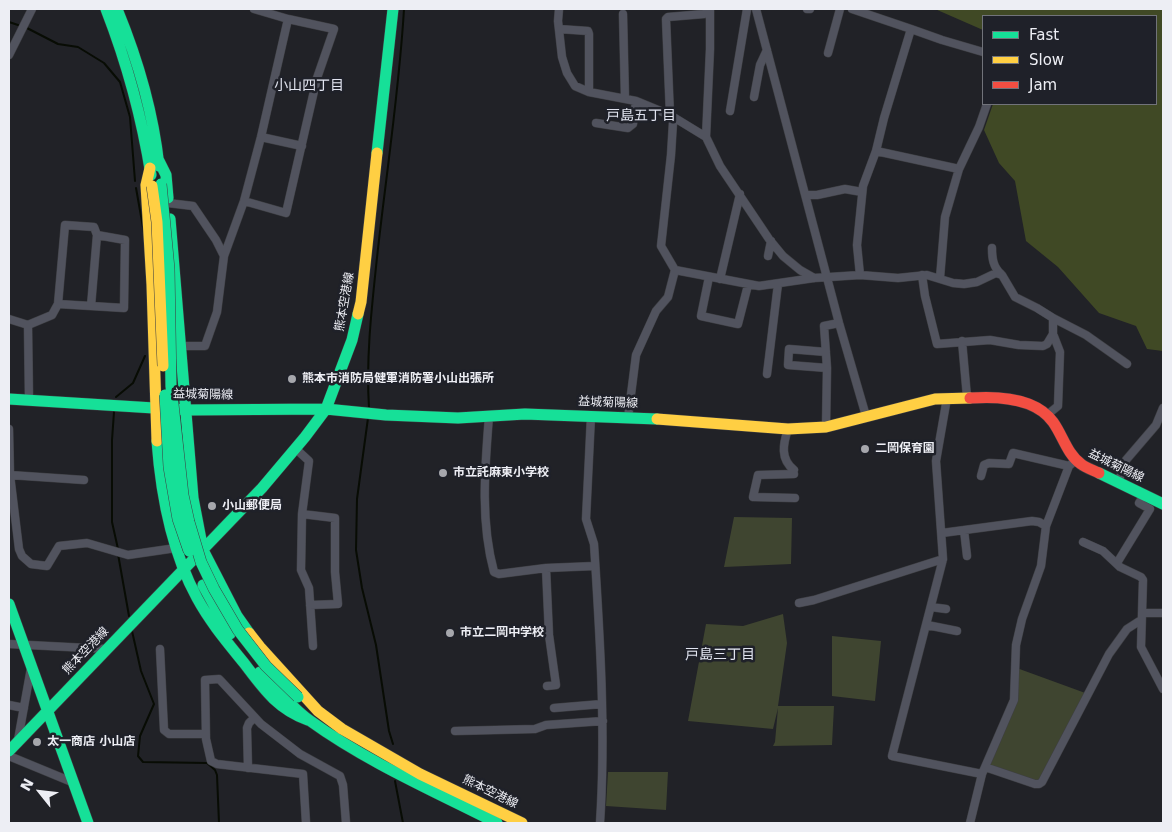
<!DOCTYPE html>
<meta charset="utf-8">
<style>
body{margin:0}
#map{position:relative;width:1172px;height:832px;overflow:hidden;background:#212227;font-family:"DejaVu Sans",sans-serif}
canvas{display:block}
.frame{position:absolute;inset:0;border:10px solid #edeef4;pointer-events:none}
.legend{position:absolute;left:982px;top:15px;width:175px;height:90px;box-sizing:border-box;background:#1f2129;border:1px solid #71737a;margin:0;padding:6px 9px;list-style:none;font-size:15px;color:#edeef4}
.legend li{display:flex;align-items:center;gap:10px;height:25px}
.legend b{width:25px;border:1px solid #71737a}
.north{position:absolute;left:15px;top:767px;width:50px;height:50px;-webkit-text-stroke:4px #1f2129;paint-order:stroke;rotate:299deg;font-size:14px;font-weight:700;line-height:20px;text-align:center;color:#edeef4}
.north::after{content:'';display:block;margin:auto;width:18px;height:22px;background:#edeef4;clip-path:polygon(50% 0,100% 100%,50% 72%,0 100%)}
</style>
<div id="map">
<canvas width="1172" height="832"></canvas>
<div class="frame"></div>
<ul class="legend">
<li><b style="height:6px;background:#16e098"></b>Fast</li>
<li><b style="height:6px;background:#ffcf43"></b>Slow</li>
<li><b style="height:6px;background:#f24e42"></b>Jam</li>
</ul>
<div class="north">N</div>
</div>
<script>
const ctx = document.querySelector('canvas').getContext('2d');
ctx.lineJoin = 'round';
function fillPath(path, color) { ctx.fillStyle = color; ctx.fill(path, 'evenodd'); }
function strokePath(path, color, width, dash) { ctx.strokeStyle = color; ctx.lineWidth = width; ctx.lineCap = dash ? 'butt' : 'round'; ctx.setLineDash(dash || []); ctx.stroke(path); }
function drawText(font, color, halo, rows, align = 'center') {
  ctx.font = font + ' "DejaVu Sans","Noto Sans JP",sans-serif'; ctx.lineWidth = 5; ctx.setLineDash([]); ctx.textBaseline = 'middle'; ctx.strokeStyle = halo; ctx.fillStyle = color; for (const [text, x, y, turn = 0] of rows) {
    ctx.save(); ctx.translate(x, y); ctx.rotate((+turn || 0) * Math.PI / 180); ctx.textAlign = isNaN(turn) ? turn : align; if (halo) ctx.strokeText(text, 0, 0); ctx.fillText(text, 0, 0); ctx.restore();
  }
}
fillPath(new Path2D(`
 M 734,517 L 792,518 L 791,564 L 724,567 Z
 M 783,614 L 787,643 L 778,706 L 834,706 L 832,745 L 773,746 L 775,742 L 778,708 L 773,729 L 688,721 L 706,624 L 743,626 Z
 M 832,636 L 881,641 L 875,701 L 832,696 Z
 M 1014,667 L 1088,694 L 1039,784 L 985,767 L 1013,700 Z
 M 608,772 L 668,772 L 666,810 L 606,806 Z`), '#3f4530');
fillPath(new Path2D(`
 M 935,9 L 1163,9 L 1163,351 L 1147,349 L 1136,326 L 1099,313 L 1058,267 L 1026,241 L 1015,181 L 999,163 L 984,130 L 993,104 L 1156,104 L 1156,16 L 983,16 L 983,30 Z`), '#404925');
strokePath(new Path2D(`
 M 9,22 L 21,26
 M 25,27 L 58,44 L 78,47 L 104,63 L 120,82 L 130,117 L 135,181
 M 136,188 L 144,233
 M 116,397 L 133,383 L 145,356
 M 369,408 C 366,361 371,314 376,267 C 385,181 399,95 404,9
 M 114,412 L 112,440 L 112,522 L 118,549
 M 368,418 L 357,499 L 356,550 L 362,588 L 376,645 L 389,731 L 393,744
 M 118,554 L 129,616
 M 132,631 L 141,671 L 154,704 L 140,736 L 138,756 L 143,762 L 207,763 L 215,770 L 217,775 L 219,823
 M 395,781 L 403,823`), '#080c04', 2);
const street = new Path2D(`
 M 559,9 L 558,21 L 562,57 L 567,73 L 575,86 L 589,92 L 636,101 L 670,115 L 672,119 L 673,122 L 671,155 L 661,246 L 675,270 L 668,297 L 656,311 L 636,355 L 628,418
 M 710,9 L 710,49 L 706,137 L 720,166 L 769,239 L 783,256 L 800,270 L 814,278
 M 756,9 L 839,323 L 866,416
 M 807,9 L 810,9
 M 852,9 L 911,29 L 884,118 L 876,151 L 863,186 L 857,245 L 860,275
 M 623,14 L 625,99
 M 559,29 L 588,31 L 589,34 L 589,92
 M 911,29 L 942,40 L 983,52
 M 828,53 L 840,9
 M 9,55 L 32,9
 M 754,97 L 760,65 L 767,50
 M 730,111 L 747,9
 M 596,123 L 628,128 L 633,124 L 636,101
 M 261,137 L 302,146
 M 706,137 L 670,115 L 666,19 L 668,17 L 704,14 L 710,9
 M 876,151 L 959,169 L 945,217 L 940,278
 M 959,169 L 979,127 L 987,104
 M 806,195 L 817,195 L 845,189 L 862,192
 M 244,201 L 286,213 L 317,78 L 334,29 L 288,19 L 254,9
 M 168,203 L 193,206 L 216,240 L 224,256 L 217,312 L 205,346 L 180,346
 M 992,248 C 992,258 993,267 1001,274
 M 224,256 L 244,201 L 261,137 L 288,19
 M 768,256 L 771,241
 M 675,270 L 759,286 L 814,278 L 860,275 L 898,278 L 927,275 L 953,283 L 964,284 L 977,282 L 996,273 L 1002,275 L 1015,297 L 1037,308 L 1053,318 L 1053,334 L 1060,352 L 1058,406 L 1047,415
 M 922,275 L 925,296 L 937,344 L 990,340 L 1019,345 L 1043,346 L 1047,344 L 1053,334
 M 709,277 L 701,316 L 738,324 L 748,285
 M 720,279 L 740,194
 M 91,306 L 97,235
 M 1053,318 L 1086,335 L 1127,364
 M 9,319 L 28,325 L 52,315 L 58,304 L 65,225 L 94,227 L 97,235 L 125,240 L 124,308 L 58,304
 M 28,325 L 29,400
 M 962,341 L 967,397
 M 826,352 L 789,349 L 788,365 L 827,368
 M 767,374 L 778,284
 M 947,398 L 936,461 L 943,559 L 892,756 L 982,774
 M 489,416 C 485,467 480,521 494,572 L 499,574 L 546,568 L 595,566
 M 591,416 L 586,519 L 594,544 C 600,637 606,731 600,823
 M 826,427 L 827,368 L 824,326 L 839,323
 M 9,429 L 10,475 L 19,549 L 22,556 L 31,564 L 47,566 L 59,546 L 87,543 L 128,555 L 176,548
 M 788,429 C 783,444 780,459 794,470
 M 296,449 L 309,461 L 302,514 L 301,570 L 309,588 L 313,646
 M 794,474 L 758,475 L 753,497 L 795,498
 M 10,475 L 84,480
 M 981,476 L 984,465 L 989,463 L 1009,464 L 1013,453 L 1069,466
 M 1118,483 L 1126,460 L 1156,425 L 1163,408
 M 302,514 L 335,518 L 335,572 L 338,604 L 310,605
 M 964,530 L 967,556
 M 942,533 L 1032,521 L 1039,522 L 1046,526
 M 1083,542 L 1103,551 L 1120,567 L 1141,577 L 1143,580 L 1141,647 L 1163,689
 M 1117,563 L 1150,509 L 1139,503 L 1144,495
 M 546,568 L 549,635 L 556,685 L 547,686
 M 799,603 L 814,600 L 943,559
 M 931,607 L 946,609
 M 1142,613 L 1163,613
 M 927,625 L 957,631
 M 9,644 L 107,649
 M 160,649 L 164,730 L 169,734 L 206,734
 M 9,705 L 24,708
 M 554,708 L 602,704
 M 455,731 L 535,729 L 546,725 L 603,721
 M 18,740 L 31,668
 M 9,756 L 72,782
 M 985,767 L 1035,784 L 1039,784 L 1042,782 L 1109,654 L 1127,629 L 1141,620
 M 248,768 L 247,728 L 249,723 L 254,718
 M 306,823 L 303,774 L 217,764 L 211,761 L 206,739 L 205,680 L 219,679 L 221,681 L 261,724 L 300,754 L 340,776 L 343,785 L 346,823
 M 970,823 L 982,774 L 1014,700 L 1016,645 L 1022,619 L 1041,566 L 1046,526 L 1069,466 L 1076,460`);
const fast = new Path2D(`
 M 106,9 C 127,63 142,118 151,175
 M 117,9 C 138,60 153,111 159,166
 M 377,153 L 393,9
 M 158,159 L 166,175 L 168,198
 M 170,219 L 193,498 L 203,550 L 237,616 L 249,633
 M 9,399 L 186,410 L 326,409 L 386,415 L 458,418 L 525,414 L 657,419
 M 157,441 C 161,495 171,550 197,598 C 210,622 227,642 244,663 C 263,688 277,709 308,720
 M 1099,473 L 1163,504
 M 203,585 L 230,634
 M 9,604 L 88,823
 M 260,672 C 275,687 292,708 309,720 C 367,762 434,791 497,823
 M 9,751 L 262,488 L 305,437 L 326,409 L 352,340 L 358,314`);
const slow = new Path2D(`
 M 150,168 L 146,185 L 152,285 L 157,441
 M 358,314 L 361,302 L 377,153
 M 657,419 L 788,429 L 826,427 L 935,399 L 970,398
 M 249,633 L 260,647 L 318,711 L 342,729 L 420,774 L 522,823`);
const jam = new Path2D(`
 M 970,398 C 998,396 1036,398 1053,422 C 1063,436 1067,454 1081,464 C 1086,468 1093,470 1099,473`);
strokePath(street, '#3e3f43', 9);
strokePath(fast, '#3e3f43', 12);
strokePath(slow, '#3e3f43', 12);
strokePath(jam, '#3e3f43', 12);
strokePath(street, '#51535e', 8);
strokePath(fast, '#16e098', 11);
strokePath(slow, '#ffcf43', 11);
strokePath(jam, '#f24e42', 11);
const fastBridge = new Path2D(`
 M 161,184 L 169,269 L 171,386 L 183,495 L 189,522 L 201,562 L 214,589 L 238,630 L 266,666 L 298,697
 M 165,395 L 169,467 L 178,519 L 189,551`);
const slowBridge = new Path2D(`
 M 152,186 L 157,222 L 163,366`);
strokePath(fastBridge, '#3e3f43', 12, []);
strokePath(slowBridge, '#3e3f43', 12, []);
strokePath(fastBridge, '#16e098', 11);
strokePath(slowBridge, '#ffcf43', 11);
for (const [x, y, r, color] of [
 [292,379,5,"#a6a7ac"],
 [865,449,5,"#a6a7ac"],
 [443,473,5,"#a6a7ac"],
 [212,506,5,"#a6a7ac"],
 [450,633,5,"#a6a7ac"],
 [37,742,5,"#a6a7ac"]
]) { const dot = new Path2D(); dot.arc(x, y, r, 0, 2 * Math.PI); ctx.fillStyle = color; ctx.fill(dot); strokePath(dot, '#1f2129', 2); }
drawText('12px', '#edeef4', '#1f2129', [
 ["熊本空港線",345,302,-80],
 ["益城菊陽線",203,395,1],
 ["益城菊陽線",608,403,2],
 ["益城菊陽線",1116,466,26],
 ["熊本空港線",86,651,-46],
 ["熊本空港線",490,792,26]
]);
drawText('bold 12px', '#edeef4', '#1f2129', [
 ["熊本市消防局健軍消防署小山出張所",302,379],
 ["二岡保育園",875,449],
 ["市立託麻東小学校",453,473],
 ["小山郵便局",222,506],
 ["市立二岡中学校",460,633],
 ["太一商店 小山店",47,742]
], 'left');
drawText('14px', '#e1e4ef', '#1f2129', [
 ["小山四丁目",309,86],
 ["戸島五丁目",641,116],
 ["戸島三丁目",720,655]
]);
</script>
